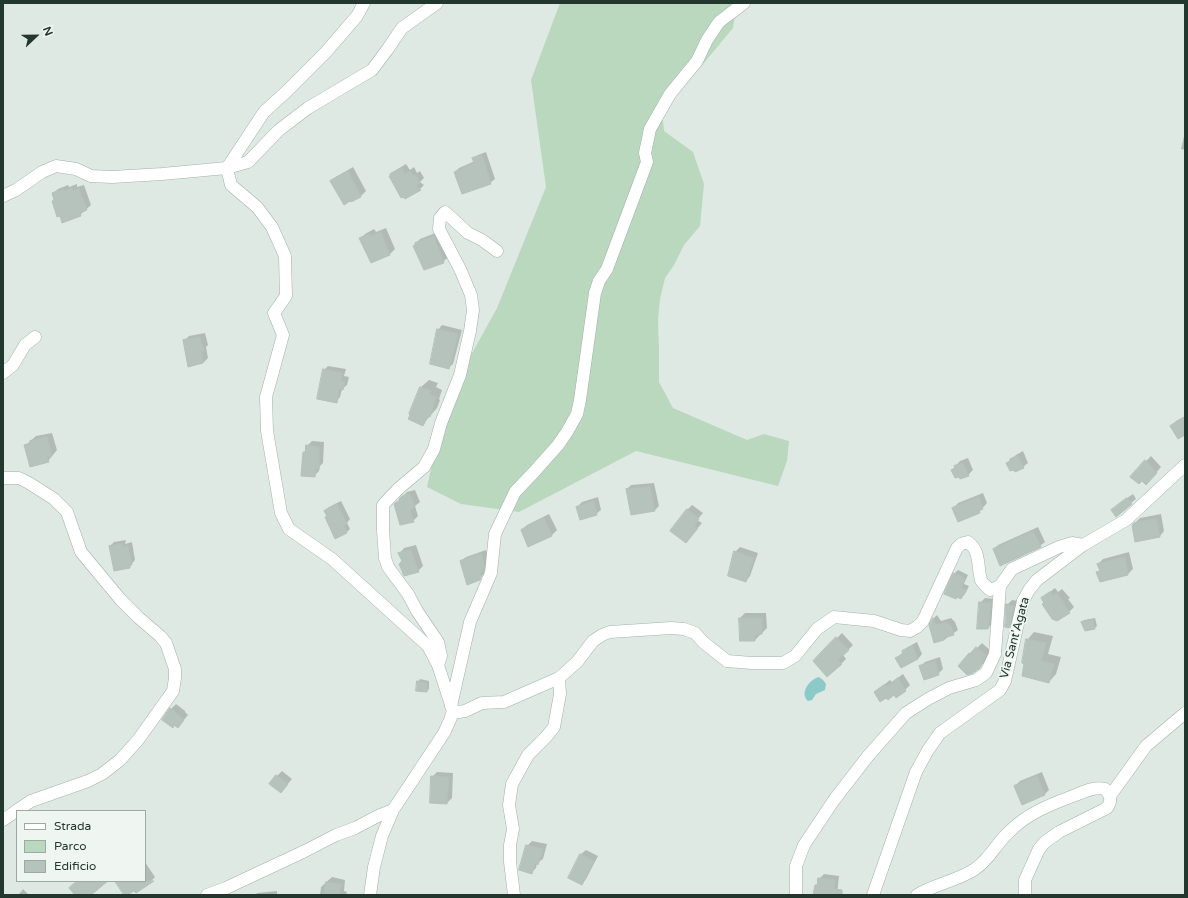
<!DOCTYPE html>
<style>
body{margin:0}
#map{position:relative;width:1188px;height:898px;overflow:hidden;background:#dfe9e3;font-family:"Varela Round",sans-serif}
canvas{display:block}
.frame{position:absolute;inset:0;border:4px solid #22372e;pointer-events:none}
.legend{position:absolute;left:16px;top:810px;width:130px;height:72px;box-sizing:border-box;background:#eff6f1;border:1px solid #9daaa3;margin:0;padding:5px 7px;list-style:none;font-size:12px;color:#22372e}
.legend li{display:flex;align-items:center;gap:8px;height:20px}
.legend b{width:20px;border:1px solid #9daaa3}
.north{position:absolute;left:16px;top:16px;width:40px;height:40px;-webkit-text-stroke:3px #eff6f1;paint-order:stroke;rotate:68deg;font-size:11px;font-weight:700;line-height:16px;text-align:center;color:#22372e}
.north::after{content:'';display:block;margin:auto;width:14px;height:18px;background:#22372e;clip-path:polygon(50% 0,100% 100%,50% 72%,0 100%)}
</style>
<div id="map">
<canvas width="1188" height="898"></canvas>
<div class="frame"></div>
<ul class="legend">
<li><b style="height:5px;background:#fff"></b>Strada</li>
<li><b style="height:11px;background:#bad8be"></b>Parco</li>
<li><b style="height:11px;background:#b5c3bc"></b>Edificio</li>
</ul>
<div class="north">N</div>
</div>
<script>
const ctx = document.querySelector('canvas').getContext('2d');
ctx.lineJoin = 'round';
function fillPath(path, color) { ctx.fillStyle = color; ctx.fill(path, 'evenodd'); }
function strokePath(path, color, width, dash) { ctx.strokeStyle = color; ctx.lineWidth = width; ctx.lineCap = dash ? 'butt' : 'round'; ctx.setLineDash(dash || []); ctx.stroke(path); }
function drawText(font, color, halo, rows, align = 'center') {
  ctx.font = font + ' "Varela Round",sans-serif'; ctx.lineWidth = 3.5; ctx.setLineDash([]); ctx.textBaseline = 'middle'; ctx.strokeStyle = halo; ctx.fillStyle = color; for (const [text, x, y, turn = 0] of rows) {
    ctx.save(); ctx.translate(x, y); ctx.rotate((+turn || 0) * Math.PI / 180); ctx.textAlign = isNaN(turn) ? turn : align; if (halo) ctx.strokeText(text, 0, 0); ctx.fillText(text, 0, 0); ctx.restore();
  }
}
fillPath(new Path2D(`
 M 560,3 L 737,3 L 733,28 L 679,93 L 662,111 L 664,131 L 693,152 L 704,184 L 700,226 L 684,245 L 674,265 L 665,278 L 660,299 L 658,320 L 659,350 L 659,382 L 673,408 L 747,440 L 764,434 L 789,441 L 787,461 L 778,486 L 636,451 L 519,512 L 461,504 L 427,487 L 441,423 L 460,375 L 497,308 L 546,187 L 531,80 Z`), '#bad8be');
fillPath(new Path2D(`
 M 819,677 L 823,680 L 826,684 L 825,690 L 816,694 L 812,700 L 808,701 C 799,693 810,679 819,677 Z`), '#8cc9c9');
fillPath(new Path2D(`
 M 1185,132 L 1185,150 L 1181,149 Z
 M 486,152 L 495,179 L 490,183 L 455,172 L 459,168 L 475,161 L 474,159 L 478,155 Z
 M 406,164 L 410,170 L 414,167 L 417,173 L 420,171 L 424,178 L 420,182 L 424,185 L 420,189 L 405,198 L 391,174 L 396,170 Z
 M 353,167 L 366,191 L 361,196 L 352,201 L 331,181 L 336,177 Z
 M 77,184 L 77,187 L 84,185 L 91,205 L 80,215 L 55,199 L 53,193 L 58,189 L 68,185 L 69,187 Z
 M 386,228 L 395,249 L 390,254 L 371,262 L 361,238 L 365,234 L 374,229 L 376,232 Z
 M 438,232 L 448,257 L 443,262 L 414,246 L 420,239 Z
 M 442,325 L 462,330 L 453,364 L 448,368 L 438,330 Z
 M 205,333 L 208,345 L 206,347 L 208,358 L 203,363 L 188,366 L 184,341 L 189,336 Z
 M 328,366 L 346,369 L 344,376 L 349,377 L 347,385 L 342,389 L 340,397 L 336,402 L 324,370 Z
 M 429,380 L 438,383 L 436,387 L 442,390 L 439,399 L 440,400 L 437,408 L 423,424 L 410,413 L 421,387 Z
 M 1185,416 L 1185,437 L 1184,435 L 1172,426 L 1176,421 Z
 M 52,433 L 57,450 L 48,461 L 26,445 L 36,436 Z
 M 312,441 L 324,442 L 323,463 L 320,466 L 319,471 L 314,476 L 304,452 L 306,450 L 307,446 Z
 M 1023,451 L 1028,463 L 1023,467 L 1007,463 L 1016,455 Z
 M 1151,456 L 1161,467 L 1146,484 L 1142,480 L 1131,477 Z
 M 968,458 L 973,470 L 968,475 L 952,470 L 960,461 Z
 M 654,483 L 659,506 L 654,511 L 627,489 L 631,485 Z
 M 415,490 L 420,502 L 415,506 L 418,516 L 413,521 L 395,505 L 407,492 Z
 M 983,493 L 987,503 L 979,512 L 954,508 L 958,503 Z
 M 1133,494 L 1136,499 L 1131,503 L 1117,505 Z
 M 598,497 L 601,510 L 596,514 L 577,507 L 582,502 Z
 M 341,501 L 350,519 L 347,523 L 350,529 L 346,533 L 328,515 L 325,511 L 329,507 Z
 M 692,505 L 703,513 L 697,520 L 702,523 L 686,542 L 687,510 Z
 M 549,514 L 557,530 L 552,535 L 529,546 L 522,530 L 527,525 Z
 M 1161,514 L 1164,531 L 1160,536 L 1133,525 L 1140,518 Z
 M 1038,527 L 1045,542 L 1040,546 L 994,550 L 998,545 Z
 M 126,540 L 125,544 L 132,542 L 135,560 L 129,567 L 110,546 L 114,542 Z
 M 416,545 L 423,566 L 418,571 L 403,561 L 400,553 L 404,548 Z
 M 740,547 L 758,553 L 750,576 L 746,581 L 735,552 Z
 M 486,550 L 489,560 L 488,566 L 485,569 L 484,574 L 479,579 L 461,561 L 466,557 Z
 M 1129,552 L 1133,569 L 1128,574 L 1101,581 L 1098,572 L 1100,570 L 1098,564 L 1103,559 Z
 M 958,570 L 968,575 L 964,584 L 969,586 L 965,594 L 961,598 L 954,574 Z
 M 1055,588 L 1058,592 L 1062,589 L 1070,598 L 1068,599 L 1074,607 L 1069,612 L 1045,603 L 1042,598 Z
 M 985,598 L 996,599 L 993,623 L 988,628 L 980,603 Z
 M 1012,600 L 1019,601 L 1014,622 L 1009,627 L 1007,605 Z
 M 745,613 L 766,613 L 767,628 L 762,633 L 760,633 L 760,635 L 755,640 L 741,640 L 740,618 Z
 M 937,615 L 941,621 L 951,618 L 955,622 L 958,630 L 944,640 L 930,625 L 934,618 Z
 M 1095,618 L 1097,626 L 1095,628 L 1085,630 L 1082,623 L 1084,620 Z
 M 1034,632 L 1053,636 L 1048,654 L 1061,657 L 1056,674 L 1049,682 L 1027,640 Z
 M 842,633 L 853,645 L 843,655 L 846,659 L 841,664 L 814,661 Z
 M 917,642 L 922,654 L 918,659 L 897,658 L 908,647 Z
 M 982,643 L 990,650 L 985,662 L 972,672 L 969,654 L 974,649 L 975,650 Z
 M 940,657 L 943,669 L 938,674 L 920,667 L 925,662 Z
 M 903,674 L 910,685 L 905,690 L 894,694 L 880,688 L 890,680 L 892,682 Z
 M 420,679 L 429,681 L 429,689 L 427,691 L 418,682 Z
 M 176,704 L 185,711 L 185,712 L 188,715 L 178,727 L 175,724 L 173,726 L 171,709 Z
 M 282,771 L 292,779 L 281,792 L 277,776 Z
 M 437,772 L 453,773 L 452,798 L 447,803 L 432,777 Z
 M 1042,772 L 1049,790 L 1045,794 L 1022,804 L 1015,786 L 1020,781 Z
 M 532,841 L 547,844 L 543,859 L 537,863 L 536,868 L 531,873 L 527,846 Z
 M 586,850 L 598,856 L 586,879 L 582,884 L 581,854 Z
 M 145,862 L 155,877 L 150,882 L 125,895 L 118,881 L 145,881 Z
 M 824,874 L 839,876 L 837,895 L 814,895 L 816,886 L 818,883 L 819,879 Z
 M 332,877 L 345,880 L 344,891 L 347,892 L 346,895 L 320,895 L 321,887 Z
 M 23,889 L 29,895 L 17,895 L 19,894 Z
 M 277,891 L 277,895 L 255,895 L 257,893 Z`), '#0003');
const building = new Path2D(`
 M 482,155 L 491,184 L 462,194 L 454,172 L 474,163 L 472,158 Z
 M 402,168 L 405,174 L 410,171 L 413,176 L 416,175 L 420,183 L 416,186 L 421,190 L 405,199 L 403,197 L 401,198 L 389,176 L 391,175 L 390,174 Z
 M 348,171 L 361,197 L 351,202 L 350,201 L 344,205 L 330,181 Z
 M 72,188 L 73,191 L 79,188 L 87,210 L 80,213 L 81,216 L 62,223 L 60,216 L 57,217 L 52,201 L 54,200 L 52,193 L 63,189 L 64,191 Z
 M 381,232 L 390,255 L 371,263 L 359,238 L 369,234 L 371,236 Z
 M 434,236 L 444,263 L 424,270 L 413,246 L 415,245 L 415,243 Z
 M 437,329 L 458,334 L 449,369 L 430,364 Z
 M 200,337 L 204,351 L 201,351 L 203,363 L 188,367 L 183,340 Z
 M 323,369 L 342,373 L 341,381 L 345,382 L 343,390 L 339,389 L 337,403 L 317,399 Z
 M 420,387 L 431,391 L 429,394 L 436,397 L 430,417 L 428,416 L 423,426 L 408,419 L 410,415 L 409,414 Z
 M 1185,417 L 1185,435 L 1178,439 L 1170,426 Z
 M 47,437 L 52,456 L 47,458 L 49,462 L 30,467 L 24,445 L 31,443 L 30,441 Z
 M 306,445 L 319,447 L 319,469 L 316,468 L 315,477 L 301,476 L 303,452 L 305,452 Z
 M 1018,456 L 1024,468 L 1015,472 L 1014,470 L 1010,471 L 1006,463 L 1010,461 L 1010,459 Z
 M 1145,460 L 1157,473 L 1146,485 L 1142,481 L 1139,484 L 1130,477 Z
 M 963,463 L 969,476 L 960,479 L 959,477 L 955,478 L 951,470 L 955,468 L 954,466 Z
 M 650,487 L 655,511 L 631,515 L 626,489 Z
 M 410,494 L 415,507 L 410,510 L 414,522 L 400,525 L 394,504 L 400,500 L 399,499 L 402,496 Z
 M 979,497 L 983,509 L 979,511 L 980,513 L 958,522 L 952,508 Z
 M 1127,498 L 1132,504 L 1116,517 L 1111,510 Z
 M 594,501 L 597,515 L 580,520 L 576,507 Z
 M 337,504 L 347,524 L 344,526 L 347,533 L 335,539 L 325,517 L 327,516 L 324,511 Z
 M 687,509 L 699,519 L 694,526 L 698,528 L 686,543 L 670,531 Z
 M 544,518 L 552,536 L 528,547 L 521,530 Z
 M 1156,519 L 1160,537 L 1135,542 L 1132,525 L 1134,523 Z
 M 1033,531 L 1041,547 L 1000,566 L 993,549 Z
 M 123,544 L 122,547 L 128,546 L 132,565 L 130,565 L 130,568 L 114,571 L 109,546 Z
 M 411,550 L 419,572 L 404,576 L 399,564 L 402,561 L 398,553 Z
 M 734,551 L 754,558 L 746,582 L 728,576 Z
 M 481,554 L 484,565 L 483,572 L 480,573 L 481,577 L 480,580 L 467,585 L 460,561 Z
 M 1125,557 L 1128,575 L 1100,582 L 1096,572 L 1100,571 L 1097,564 Z
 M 953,573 L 965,578 L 961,588 L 966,590 L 961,599 L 957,597 L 956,599 L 944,594 Z
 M 1050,592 L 1053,596 L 1057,593 L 1065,604 L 1064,605 L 1070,613 L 1057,621 L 1052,619 L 1042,604 L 1044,603 L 1041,598 Z
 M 979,602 L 991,603 L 988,629 L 977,629 Z
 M 1006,604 L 1014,606 L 1009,628 L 1005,627 Z
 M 739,618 L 762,618 L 762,634 L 755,635 L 755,641 L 740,641 Z
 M 933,618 L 936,625 L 946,622 L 951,626 L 954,635 L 943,638 L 944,640 L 934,643 L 929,625 Z
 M 1093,620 L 1095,629 L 1085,631 L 1081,622 Z
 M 836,637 L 849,650 L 838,660 L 842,664 L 827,677 L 813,661 Z
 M 1026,639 L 1046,643 L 1041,661 L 1054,664 L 1049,683 L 1022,676 L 1024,664 L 1022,663 Z
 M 912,646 L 918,659 L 901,668 L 895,658 L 903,654 L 902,651 Z
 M 976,647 L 986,655 L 980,668 L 973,673 L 967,675 L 958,666 L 969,653 L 970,655 Z
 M 935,661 L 939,675 L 924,680 L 919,666 Z
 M 898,678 L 906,691 L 896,698 L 894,695 L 888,700 L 886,698 L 880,702 L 874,692 L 885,684 L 887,686 Z
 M 417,681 L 427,683 L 427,692 L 416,691 Z
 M 170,708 L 181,717 L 181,718 L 184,720 L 178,728 L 174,725 L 173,728 L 162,720 Z
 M 276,775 L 288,784 L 281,793 L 269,784 Z
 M 431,776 L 449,777 L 447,804 L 430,803 Z
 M 1037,776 L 1045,795 L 1022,805 L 1014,786 Z
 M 526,845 L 543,849 L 538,865 L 535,863 L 532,874 L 519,870 Z
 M 580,854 L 594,861 L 582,885 L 568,878 Z
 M 818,878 L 835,880 L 834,889 L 842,890 L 842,895 L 813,895 L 815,885 L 817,885 Z
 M 77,881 L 108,881 L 91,895 L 75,895 L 69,888 Z
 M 115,881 L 154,881 L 136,893 L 134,891 L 127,895 L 124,895 Z
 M 326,882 L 341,884 L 339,895 L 324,895 Z`);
fillPath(building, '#b5c3bc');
strokePath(building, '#b3c1b9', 1);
const street = new Path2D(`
 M 3,196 L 16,190 L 42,172 L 56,166 L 76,169 L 91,176 L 112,177 L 162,174 L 227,168 L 248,162 L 279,130 L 308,108 L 372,70 L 387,50 L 402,28 L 437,3
 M 3,373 L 13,365 L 25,345 L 35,337
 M 3,478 L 19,478 L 29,483 L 54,499 L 67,512 L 81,552 L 120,599 L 139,618 L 160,636 L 166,643 L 175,669 L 175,678 L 173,691 L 138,740 L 120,760 L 102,774 L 88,781 L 31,801 L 3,820
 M 438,665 L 441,656 L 438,642 L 417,611 L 408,594 L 388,567 L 385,558 L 383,530 L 383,505 L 398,489 L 424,467 L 434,449 L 441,423 L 460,375 L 470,331 L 473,310 L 471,295 L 460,269 L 439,229 L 440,218 L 445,212 L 468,233 L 482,240 L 497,251
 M 451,706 L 470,622 L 491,573 L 495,534 L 515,492 L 534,472 L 558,445 L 567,432 L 577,414 L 580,400 L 595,293 L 599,281 L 607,269 L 647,162 L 645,153 L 650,129 L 670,94 L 697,61 L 707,40 L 719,22 L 744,3
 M 1110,796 L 1146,746 L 1185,713
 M 207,895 L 226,888 L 305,851 L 336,835 L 355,828 L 380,815 L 393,810
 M 370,895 L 374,867 L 382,836 L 393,810 L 444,733 L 450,720 L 453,711
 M 514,895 L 510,862 L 510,845 L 513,829 L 509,805 L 512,784 L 528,755 L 546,737 L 554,727 L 560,694 L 559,678
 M 796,895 L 796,866 L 804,845 L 834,800 L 868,756 L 906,713 L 928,699 L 949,688 L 976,680 L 986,673 L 995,654 L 1000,586`);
const secondary = new Path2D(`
 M 364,3 L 357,16 L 326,52 L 287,91 L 264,112 L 227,168 L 231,185 L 257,207 L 272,227 L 285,256 L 286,296 L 274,313 L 283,335 L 266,397 L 267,431 L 281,513 L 289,529 L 332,559 L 428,646 L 438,665 L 453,711 L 459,712 L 465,711 L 482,703 L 504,702 L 559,678 L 577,662 L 593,641 L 602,635 L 610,632 L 671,628 L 684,629 L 695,633 L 703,642 L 727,661 L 752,663 L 783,663 L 795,656 L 817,629 L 834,617 L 874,621 L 901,630 L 910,631 L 917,627 L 923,621 L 957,548 L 961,544 L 968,542 C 981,551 977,567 981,580 C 983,584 987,587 990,590 L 1000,586 L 1012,569 L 1059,547 L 1072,543 L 1083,545
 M 873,895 L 916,772 L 928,750 L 940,733 L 1000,690 L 1005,681 L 1023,601 L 1029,590 L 1037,580 L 1083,545 L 1126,520 L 1185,465
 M 917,895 C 935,884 957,881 975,869 C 989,860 996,844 1008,833 C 1026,814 1049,805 1073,796 C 1083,792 1095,786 1105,789 C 1111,795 1112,801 1107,808 L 1059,832 L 1045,842 L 1039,849 L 1025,880 L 1025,895`);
strokePath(street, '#a3b0a9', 13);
strokePath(secondary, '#a0b3a9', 13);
strokePath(street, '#fff', 12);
strokePath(secondary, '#fff', 12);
drawText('12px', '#22372e', '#eff6f1', [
 ["Via Sant'Agata",1015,638,-75]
]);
</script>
